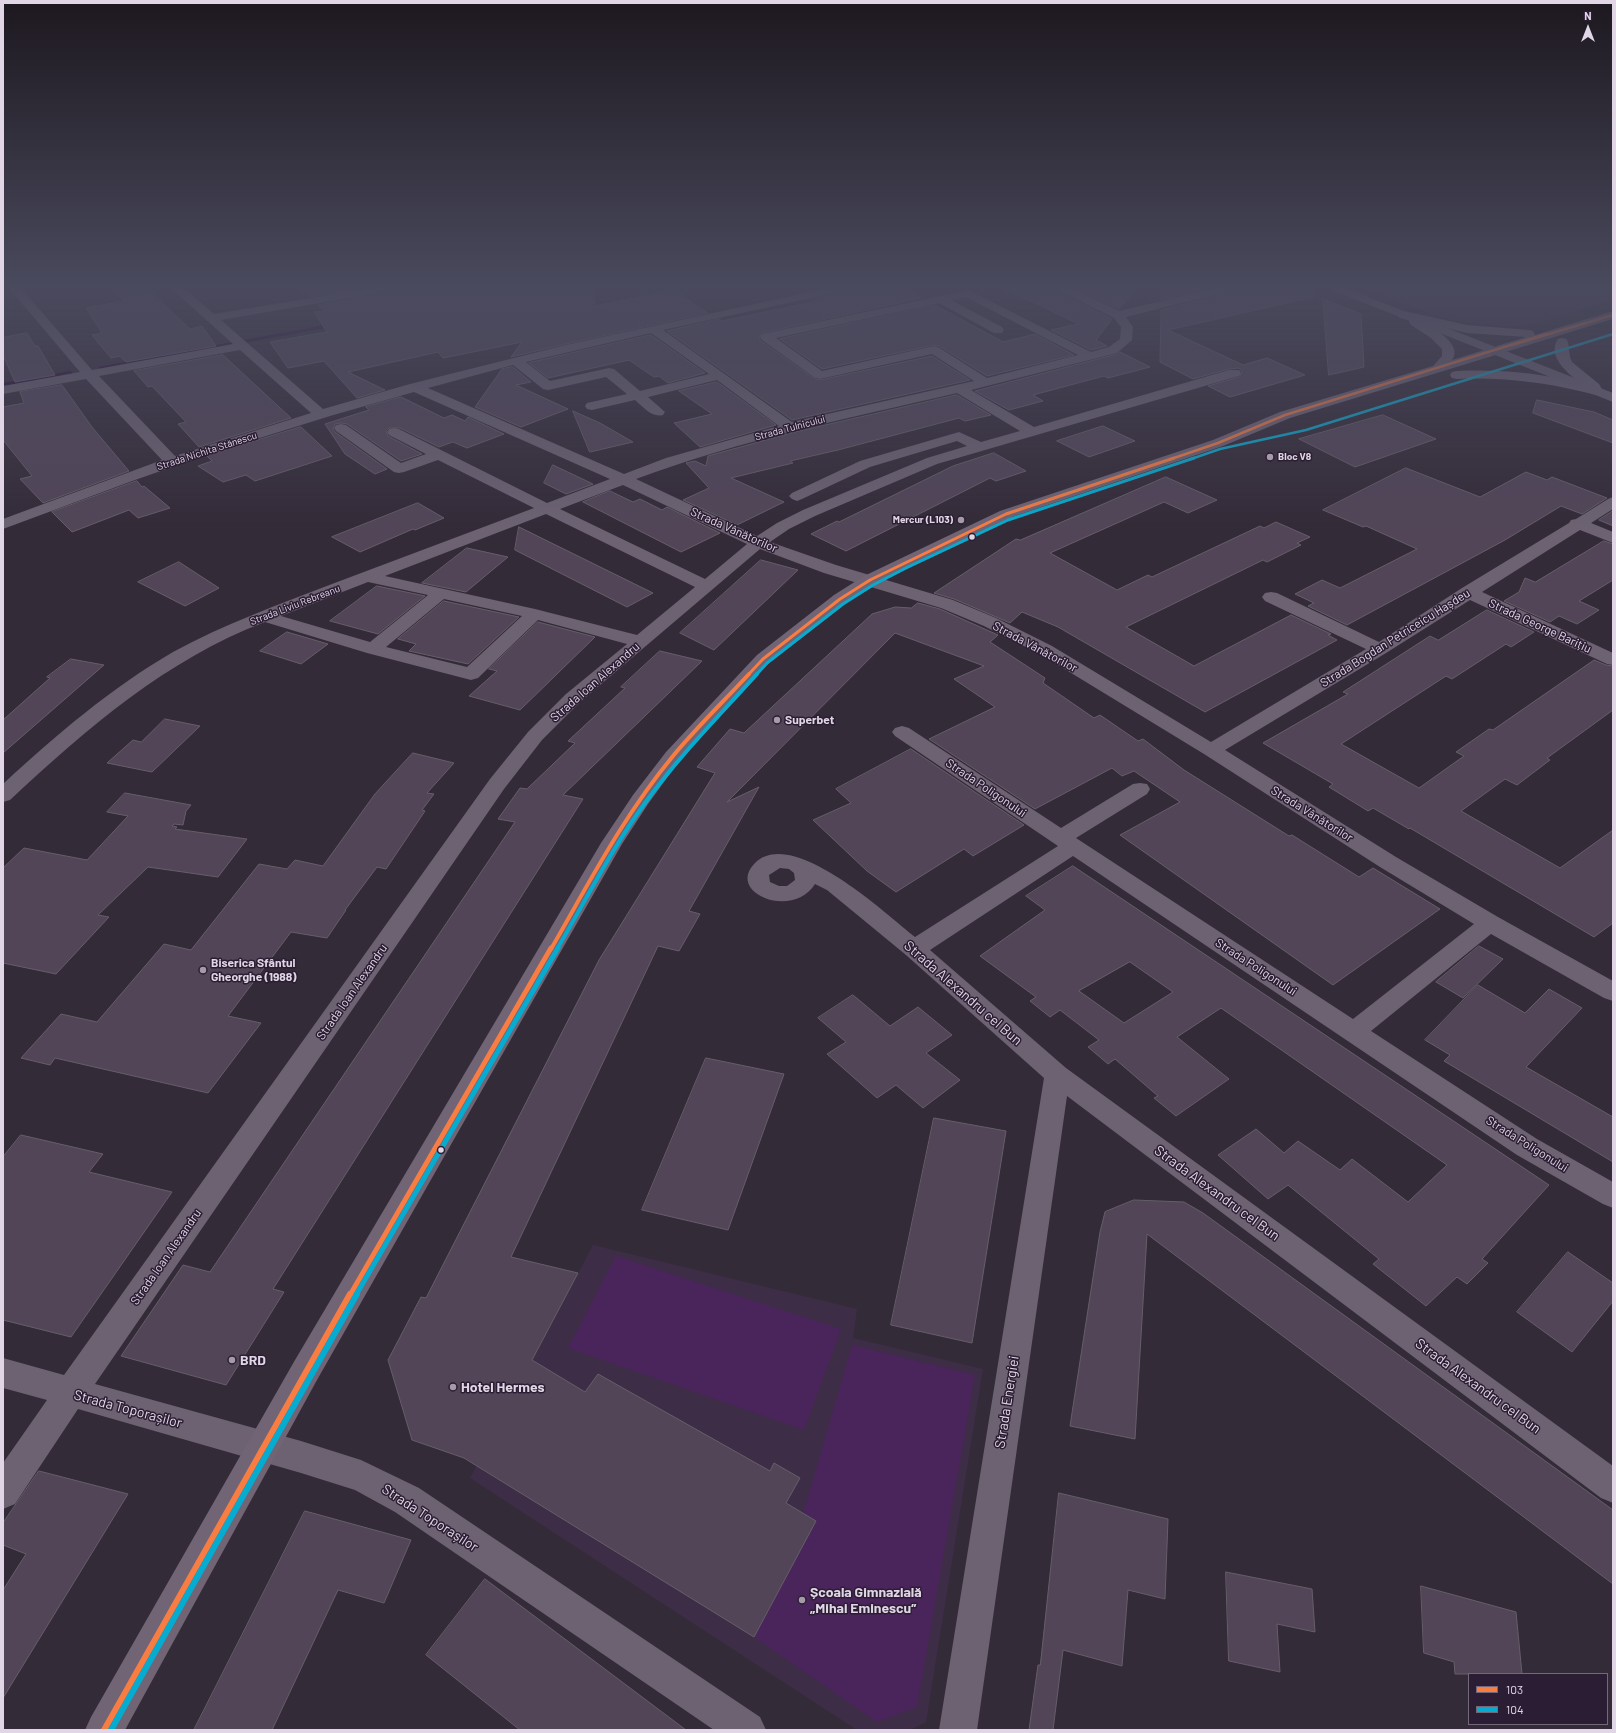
<!DOCTYPE html>
<meta charset="utf-8">
<style>
body{margin:0}
#map{position:relative;width:1616px;height:1733px;overflow:hidden;background:#342b38;font-family:Barlow,sans-serif}
canvas{display:block}
.frame{position:absolute;inset:0;border:4px solid #e0d6e5;pointer-events:none}
.legend{position:absolute;left:1468px;top:1673px;width:140px;height:52px;box-sizing:border-box;background:#2b1d33;border:1px solid #73677a;margin:0;padding:5px 7px;list-style:none;font-size:12px;color:#e0d6e5}
.legend li{display:flex;align-items:center;gap:8px;height:20px}
.legend b{width:20px;border:1px solid #73677a}
.north{position:absolute;left:1568px;top:8px;width:40px;height:40px;-webkit-text-stroke:3px #2b1d33;paint-order:stroke;rotate:0deg;font-size:11px;font-weight:700;line-height:16px;text-align:center;color:#e0d6e5}
.north::after{content:'';display:block;margin:auto;width:14px;height:18px;background:#e0d6e5;clip-path:polygon(50% 0,100% 100%,50% 72%,0 100%)}
</style>
<div id="map">
<canvas width="1616" height="1733"></canvas>
<div class="frame"></div>
<ul class="legend">
<li><b style="height:5px;background:#f77d43"></b>103</li>
<li><b style="height:5px;background:#06acd0"></b>104</li>
</ul>
<div class="north">N</div>
</div>
<script>
const ctx = document.querySelector('canvas').getContext('2d');
ctx.lineJoin = 'round';
function fillPath(path, color) { ctx.fillStyle = color; ctx.fill(path, 'evenodd'); }
function strokePath(path, color, width, dash) { ctx.strokeStyle = color; ctx.lineWidth = width; ctx.lineCap = dash ? 'butt' : 'round'; ctx.setLineDash(dash || []); ctx.stroke(path); }
function drawText(font, color, halo, rows, align = 'center') {
  ctx.font = font + ' Barlow,sans-serif'; ctx.lineWidth = 3; ctx.setLineDash([]); ctx.textBaseline = 'middle'; ctx.strokeStyle = halo; ctx.fillStyle = color; for (const [text, x, y, turn = 0] of rows) {
    ctx.save(); ctx.translate(x, y); ctx.rotate((+turn || 0) * Math.PI / 180); ctx.textAlign = isNaN(turn) ? turn : align; if (halo) ctx.strokeText(text, 0, 0); ctx.fillText(text, 0, 0); ctx.restore();
  }
}
fillPath(new Path2D(`
 M 1363,288 L 1613,288 L 1613,299 L 1536,324 L 1506,327 L 1467,323 L 1440,317 Z
 M 593,1245 L 857,1309 L 853,1338 L 983,1369 L 926,1722 L 910,1730 L 857,1730 L 470,1478 Z`), '#3e2d47');
fillPath(new Path2D(`
 M 616,1256 L 841,1329 L 804,1430 L 568,1348 Z
 M 852,1345 L 975,1375 L 917,1707 L 877,1722 L 754,1637 L 816,1521 L 803,1514 Z`), '#4a255b');
fillPath(new Path2D(`
 M 335,323 L 337,324 L 337,326 L 101,369 L 98,367 Z
 M 70,371 L 72,372 L 72,374 L 3,387 L 3,383 Z`), '#270734');
const building = new Path2D(`
 M 111,288 L 147,288 L 190,329 L 202,326 L 216,346 L 126,362 L 120,356 L 111,358 L 92,335 L 102,333 L 86,308 L 124,301 Z
 M 302,288 L 364,288 L 310,297 Z
 M 397,288 L 593,288 L 595,306 L 673,290 L 708,313 L 570,343 L 511,357 L 522,342 L 443,358 L 438,352 L 348,372 L 385,390 L 357,398 L 324,361 L 288,368 L 270,342 L 327,332 L 314,312 L 324,311 L 318,305 L 390,292 L 395,291 Z
 M 851,288 L 902,288 L 922,298 L 762,333 L 759,338 L 761,341 L 815,379 L 820,380 L 932,356 L 970,380 L 792,420 L 667,331 L 719,319 L 722,321 L 818,301 L 815,299 L 848,291 Z
 M 1004,288 L 1055,288 L 1057,291 L 1112,319 L 1096,340 L 1107,346 L 1091,350 L 1051,330 L 1078,324 Z
 M 1074,288 L 1137,288 L 1119,309 Z
 M 1161,288 L 1212,288 L 1161,300 Z
 M 1237,288 L 1313,288 L 1314,297 L 1168,330 L 1243,365 L 1267,358 L 1305,375 L 1230,397 L 1208,386 L 1239,377 L 1242,372 L 1239,368 L 1229,369 L 1193,379 L 1160,362 L 1161,310 L 1234,291 Z
 M 1323,299 L 1361,314 L 1364,367 L 1329,375 Z
 M 935,305 L 1003,342 L 1035,334 L 1074,355 L 987,376 L 939,346 L 934,345 L 822,369 L 780,339 Z
 M 27,333 L 35,346 L 38,346 L 55,375 L 15,382 L 3,355 L 3,338 Z
 M 651,335 L 705,373 L 668,383 L 659,376 L 654,377 L 629,360 L 548,378 L 529,363 Z
 M 1120,352 L 1150,367 L 1108,378 L 1104,376 L 1033,395 L 1043,401 L 1009,410 L 975,391 L 1117,354 Z
 M 223,355 L 291,418 L 199,447 L 178,424 L 186,422 L 152,386 L 148,387 L 134,371 Z
 M 513,367 L 531,382 L 516,385 L 568,409 L 521,427 L 475,407 L 502,369 Z
 M 717,382 L 776,425 L 700,447 L 674,423 L 712,414 L 679,391 Z
 M 62,385 L 92,427 L 129,471 L 43,503 L 20,479 L 32,476 L 3,440 L 3,407 L 24,403 L 20,392 Z
 M 957,395 L 991,415 L 965,421 L 959,418 L 838,450 L 790,461 L 793,463 L 731,478 L 784,502 L 737,525 L 683,500 L 709,488 L 686,463 L 695,461 L 706,466 L 708,456 L 715,454 L 795,432 Z
 M 401,397 L 444,418 L 452,415 L 465,421 L 468,417 L 504,434 L 467,448 L 453,442 L 439,447 L 400,428 L 389,428 L 386,431 L 388,436 L 422,454 L 401,461 L 347,424 L 341,423 L 335,424 L 333,429 L 335,432 L 387,469 L 375,474 L 345,454 L 325,424 L 369,410 L 366,407 Z
 M 1537,400 L 1594,412 L 1613,420 L 1613,443 L 1533,413 Z
 M 573,411 L 600,423 L 633,442 L 590,452 Z
 M 1383,415 L 1436,439 L 1355,467 L 1299,439 Z
 M 1103,426 L 1135,441 L 1089,457 L 1057,441 Z
 M 301,427 L 332,456 L 255,481 L 246,475 L 223,482 L 198,466 L 212,461 L 207,456 Z
 M 994,453 L 1026,471 L 996,481 L 990,478 L 846,551 L 811,534 L 837,521 L 839,522 L 953,466 Z
 M 553,465 L 593,484 L 566,494 L 544,483 Z
 M 1406,468 L 1480,497 L 1526,472 L 1547,480 L 1552,477 L 1607,498 L 1582,514 L 1561,506 L 1505,540 L 1347,625 L 1308,606 L 1314,603 L 1295,594 L 1322,580 L 1340,588 L 1417,549 L 1366,526 L 1363,527 L 1323,510 Z
 M 1166,477 L 1217,500 L 1188,513 L 1164,502 L 1050,553 L 1117,590 L 1148,575 L 1152,577 L 1260,526 L 1264,528 L 1276,522 L 1310,537 L 1297,543 L 1301,545 L 1267,562 L 1263,560 L 1126,627 L 1194,666 L 1291,615 L 1331,634 L 1328,635 L 1337,640 L 1205,712 L 1058,627 L 1022,612 L 1010,623 L 954,599 L 934,593 L 1016,539 L 1020,540 Z
 M 137,481 L 142,487 L 144,486 L 170,508 L 138,518 L 129,510 L 72,532 L 52,512 Z
 M 610,491 L 633,502 L 640,499 L 662,510 L 667,507 L 720,533 L 681,552 L 583,502 Z
 M 418,503 L 444,518 L 415,530 L 413,529 L 360,552 L 332,537 Z
 M 1613,511 L 1613,526 L 1599,520 Z
 M 519,527 L 653,593 L 627,607 L 515,550 Z
 M 1604,541 L 1613,544 L 1613,580 L 1579,601 L 1599,610 L 1577,624 L 1559,616 L 1550,622 L 1504,601 L 1519,592 L 1525,578 L 1535,582 Z
 M 467,548 L 508,557 L 466,592 L 422,583 Z
 M 761,560 L 798,570 L 714,650 L 680,633 Z
 M 179,562 L 219,588 L 185,606 L 138,582 Z
 M 377,586 L 425,596 L 378,634 L 330,621 Z
 M 444,601 L 519,617 L 468,664 L 409,651 L 416,644 L 398,639 Z
 M 918,603 L 940,609 L 998,635 L 990,642 L 1045,678 L 1043,683 L 1094,718 L 1100,715 L 1138,741 L 1143,739 L 1184,770 L 1289,836 L 1292,835 L 1359,877 L 1373,868 L 1440,909 L 1333,985 L 1120,835 L 1180,802 L 1134,771 L 1122,776 L 1112,768 L 1035,809 L 929,739 L 995,707 L 954,679 L 984,666 L 895,633 L 727,802 L 759,787 L 689,911 L 700,914 L 679,951 L 658,946 L 511,1257 L 578,1273 L 532,1360 L 585,1392 L 598,1374 L 770,1471 L 774,1463 L 800,1478 L 786,1503 L 816,1521 L 754,1637 L 464,1458 L 412,1440 L 388,1360 L 421,1297 L 426,1298 L 599,960 L 715,773 L 697,767 L 730,729 L 744,733 L 872,614 L 895,607 L 911,608 Z
 M 1487,610 L 1534,632 L 1511,647 L 1506,644 L 1452,679 L 1446,676 L 1341,744 L 1419,788 L 1464,756 L 1456,752 L 1489,729 L 1493,730 L 1594,660 L 1606,665 L 1613,666 L 1613,710 L 1547,758 L 1550,760 L 1517,785 L 1505,779 L 1461,811 L 1560,868 L 1613,830 L 1613,923 L 1594,937 L 1410,828 L 1409,829 L 1373,808 L 1368,811 L 1329,787 L 1333,784 L 1263,743 L 1348,694 L 1343,692 L 1430,636 L 1438,640 Z
 M 538,622 L 595,637 L 520,710 L 469,696 L 497,671 L 489,669 Z
 M 287,632 L 328,644 L 301,664 L 260,651 Z
 M 660,651 L 702,661 L 563,795 L 583,799 L 273,1289 L 284,1292 L 226,1385 L 121,1356 L 183,1265 L 210,1272 L 515,822 L 498,819 L 520,788 L 527,789 L 575,743 L 568,741 L 625,688 L 621,687 Z
 M 71,659 L 104,665 L 3,753 L 3,720 L 50,678 L 47,677 Z
 M 165,719 L 200,726 L 152,772 L 107,763 L 133,740 L 141,742 Z
 M 911,749 L 1024,825 L 973,856 L 964,849 L 896,892 L 867,871 L 813,820 L 851,803 L 836,789 Z
 M 413,753 L 454,763 L 427,793 L 434,794 L 422,810 L 425,811 L 386,869 L 377,867 L 345,910 L 346,910 L 327,938 L 291,932 L 228,1016 L 261,1023 L 208,1093 L 55,1058 L 50,1065 L 21,1058 L 61,1014 L 97,1022 L 164,944 L 191,950 L 259,864 L 287,869 L 295,860 L 323,866 L 375,794 Z
 M 125,793 L 191,805 L 186,811 L 183,825 L 174,824 L 172,826 L 177,827 L 175,829 L 247,839 L 218,877 L 148,867 L 98,915 L 109,917 L 56,974 L 3,963 L 3,868 L 24,848 L 87,860 L 128,816 L 107,812 Z
 M 1073,866 L 1549,1185 L 1482,1259 L 1488,1263 L 1467,1284 L 1457,1277 L 1426,1306 L 1373,1264 L 1379,1259 L 1288,1185 L 1268,1199 L 1218,1155 L 1256,1129 L 1284,1153 L 1298,1141 L 1340,1170 L 1352,1159 L 1408,1202 L 1447,1165 L 1221,1008 L 1177,1037 L 1229,1079 L 1176,1116 L 1154,1098 L 1158,1096 L 1115,1059 L 1108,1064 L 1088,1047 L 1099,1040 L 1060,1010 L 1050,1017 L 1030,1001 L 1036,997 L 980,956 L 1045,910 L 1026,896 ZM 1130,962 L 1173,992 L 1124,1023 L 1079,991 Z
 M 1479,946 L 1503,959 L 1463,998 L 1436,982 Z
 M 1478,985 L 1525,1013 L 1549,989 L 1582,1008 L 1526,1067 L 1613,1117 L 1613,1162 L 1444,1061 L 1450,1055 L 1425,1040 Z
 M 853,995 L 890,1026 L 918,1007 L 952,1035 L 926,1053 L 960,1080 L 923,1108 L 896,1085 L 877,1098 L 827,1054 L 846,1042 L 818,1018 Z
 M 706,1058 L 784,1074 L 728,1230 L 642,1210 Z
 M 934,1118 L 1006,1131 L 972,1343 L 891,1325 Z
 M 21,1135 L 103,1154 L 89,1172 L 172,1192 L 71,1337 L 3,1320 L 3,1157 Z
 M 1134,1200 L 1184,1202 L 1203,1213 L 1613,1510 L 1613,1584 L 1147,1234 L 1135,1439 L 1070,1426 L 1100,1232 L 1105,1212 Z
 M 1568,1252 L 1613,1283 L 1613,1301 L 1572,1352 L 1517,1312 Z
 M 39,1471 L 128,1494 L 3,1698 L 3,1590 L 26,1554 L 3,1545 L 3,1523 Z
 M 1059,1493 L 1168,1519 L 1165,1599 L 1128,1590 L 1122,1666 L 1063,1650 L 1053,1730 L 1029,1730 L 1038,1665 L 1040,1665 Z
 M 305,1511 L 411,1540 L 384,1603 L 338,1590 L 272,1730 L 194,1730 Z
 M 1226,1572 L 1312,1589 L 1315,1632 L 1277,1624 L 1280,1672 L 1229,1661 Z
 M 485,1579 L 686,1730 L 520,1730 L 426,1655 Z
 M 1421,1586 L 1516,1612 L 1522,1674 L 1455,1674 L 1454,1662 L 1424,1653 Z`);
fillPath(building, '#524558');
strokePath(building, '#655e68', 1);
fillPath(new Path2D(`
 M 9,288 L 21,288 L 92,370 L 233,344 L 171,288 L 184,288 L 214,314 L 371,288 L 396,288 L 394,290 L 390,291 L 221,320 L 323,409 L 410,384 L 570,344 L 829,288 L 850,288 L 848,290 L 844,291 L 663,330 L 792,422 L 974,381 L 932,354 L 820,379 L 815,378 L 762,340 L 760,337 L 762,334 L 968,290 L 1091,352 L 1109,347 L 1120,339 L 1121,327 L 1114,318 L 1058,290 L 1056,288 L 1071,288 L 1119,311 L 1217,288 L 1236,288 L 1234,290 L 1126,317 L 1133,327 L 1132,340 L 1117,353 L 971,390 L 1034,427 L 1229,370 L 1239,370 L 1241,373 L 1239,376 L 937,464 L 815,516 L 789,529 L 770,542 L 836,565 L 953,600 L 996,618 L 1052,646 L 1211,742 L 1366,649 L 1265,601 L 1262,597 L 1265,593 L 1271,592 L 1277,593 L 1379,642 L 1462,588 L 1569,523 L 1571,520 L 1576,519 L 1608,499 L 1613,497 L 1613,509 L 1591,523 L 1613,532 L 1613,543 L 1580,530 L 1482,592 L 1613,653 L 1613,665 L 1607,664 L 1470,600 L 1386,653 L 1225,750 L 1396,857 L 1498,917 L 1613,981 L 1613,1001 L 1604,998 L 1491,934 L 1371,1031 L 1537,1139 L 1613,1182 L 1613,1208 L 1603,1204 L 1517,1155 L 1073,856 L 930,950 L 1066,1068 L 1613,1466 L 1613,1503 L 1601,1498 L 1067,1096 L 977,1730 L 939,1730 L 1044,1078 L 906,955 L 827,890 L 815,884 C 793,920 725,893 755,863 C 792,826 886,914 915,937 L 1058,846 L 895,736 L 892,732 L 895,728 L 902,726 L 909,728 L 1061,828 L 1133,784 L 1140,783 L 1147,784 L 1150,789 L 1147,794 L 1076,838 L 1353,1019 L 1474,924 L 1380,867 L 1204,754 L 1040,654 L 984,626 L 941,608 L 824,573 L 760,549 L 580,702 L 542,740 L 504,789 L 95,1384 L 301,1441 L 361,1460 L 419,1488 L 760,1717 L 766,1730 L 714,1730 L 395,1512 L 355,1490 L 301,1473 L 78,1409 L 15,1504 L 3,1509 L 3,1463 L 47,1400 L 3,1388 L 3,1358 L 64,1375 L 490,779 L 528,732 L 566,694 L 627,644 L 538,620 L 478,678 L 471,680 L 367,653 L 265,622 C 167,659 86,729 10,800 L 3,802 L 3,784 C 56,735 111,688 173,652 C 224,624 278,605 332,584 C 399,559 467,533 534,508 L 438,460 L 404,472 L 399,473 L 394,472 L 336,431 L 334,428 L 336,425 L 341,424 L 346,425 L 401,463 L 426,454 L 389,435 L 387,432 L 389,429 L 394,428 L 399,429 L 547,503 L 610,479 L 414,392 L 330,416 L 215,452 L 135,480 L 3,529 L 3,519 L 162,460 L 86,379 L 3,394 L 3,386 L 80,372 ZM 966,297 L 1078,355 L 987,378 L 938,347 L 934,346 L 822,371 L 776,338 L 939,303 L 994,333 L 1002,333 L 1004,330 L 1002,327 L 951,300 ZM 651,333 L 709,374 L 640,391 L 614,369 L 609,368 L 550,381 L 526,362 ZM 240,350 L 311,413 L 175,456 L 99,376 ZM 513,365 L 543,389 L 548,390 L 606,377 L 627,394 L 587,403 L 585,406 L 587,409 L 592,410 L 635,400 C 643,407 652,418 663,415 L 665,412 L 648,397 L 717,380 L 779,426 L 666,458 L 624,474 L 428,388 ZM 957,393 L 1020,431 L 981,442 L 959,432 L 860,461 L 792,493 L 789,496 L 792,499 L 797,501 L 802,499 L 870,467 L 957,441 L 967,446 L 927,458 L 803,510 L 777,523 L 757,536 L 636,479 C 740,440 849,418 957,393 ZM 623,485 L 747,544 L 705,579 L 560,509 ZM 546,514 L 695,587 L 637,635 L 535,609 L 385,576 ZM 368,582 L 428,595 L 370,642 L 281,616 ZM 444,599 L 522,616 L 467,667 L 386,647 ZM 780,868 L 789,869 L 794,873 L 795,880 L 787,886 L 779,886 L 770,882 L 769,875 Z`), '#6c6272');
fillPath(new Path2D(`
 M 1404,311 L 1467,325 L 1529,330 L 1533,331 L 1535,335 L 1613,311 L 1613,319 L 1290,418 L 1223,446 L 1012,517 L 876,584 L 846,603 L 769,663 L 680,760 L 648,804 L 622,844 L 317,1380 L 125,1730 L 85,1730 L 91,1717 L 295,1360 L 601,843 L 633,795 L 666,752 L 757,655 L 834,595 L 864,576 L 1000,511 L 1213,440 L 1280,412 L 1433,366 L 1442,356 L 1442,349 L 1431,338 L 1411,325 L 1409,322 L 1410,320 L 1400,318 L 1398,315 L 1400,312 ZM 1426,323 L 1467,333 L 1526,337 L 1452,360 C 1463,345 1436,330 1426,323 Z
 M 1562,338 L 1566,339 L 1568,342 L 1570,357 L 1572,362 L 1599,384 L 1603,391 L 1601,394 L 1596,395 C 1550,383 1505,377 1457,379 L 1452,378 L 1450,375 L 1452,372 L 1457,371 C 1499,369 1540,373 1581,383 C 1569,375 1546,356 1558,339 Z`), '#706475');
fillPath(new Path2D(`
 M 1330,288 L 1345,288 L 1613,393 L 1613,402 L 1332,290 Z`), '#6e6274');
strokePath(new Path2D(`
 M 1512,345 L 1613,315
 M 1171,459 L 1218,443 L 1285,415 L 1546,334`), '#f77d43', 2.5);
strokePath(new Path2D(`
 M 748,675 L 763,659 L 840,599 L 870,580 L 1006,514 L 1174,458`), '#f77d43', 3);
strokePath(new Path2D(`
 M 551,949 C 589,883 624,815 673,756 C 696,728 724,701 749,674`), '#f77d43', 4);
strokePath(new Path2D(`
 M 350,1295 L 551,948`), '#f77d43', 5);
strokePath(new Path2D(`
 M 104,1730 L 350,1294`), '#f77d43', 6);
strokePath(new Path2D(`
 M 1191,459 L 1220,449 L 1306,430 L 1613,334`), '#06acd0', 2.5);
strokePath(new Path2D(`
 M 756,675 L 767,663 L 843,604 L 873,585 L 906,568 L 1008,520 L 1194,458`), '#06acd0', 3);
strokePath(new Path2D(`
 M 557,949 C 586,900 612,848 645,803 C 679,756 719,716 757,674`), '#06acd0', 4);
strokePath(new Path2D(`
 M 356,1295 L 558,948`), '#06acd0', 5);
strokePath(new Path2D(`
 M 111,1730 L 357,1294`), '#06acd0', 6);
const sky = ctx.createLinearGradient(0, 0, 0, 530);
sky.addColorStop(0, '#1d181f');
sky.addColorStop(0.54, '#4a4a5e');
sky.addColorStop(1, '#4a4a5e00');
ctx.fillStyle = sky;
ctx.fillRect(0, 0, 1616, 530);
for (const [x, y, r, color] of [
 [1270,457,4,"#a49aa8"],
 [961,520,4,"#a49aa8"],
 [972,537,3.5,"#e0d6e5"],
 [777,720,4,"#a49aa8"],
 [203,970,4,"#a49aa8"],
 [441,1150,3.5,"#e0d6e5"],
 [232,1360,4,"#a49aa8"],
 [453,1387,4,"#a49aa8"],
 [802,1600,4,"#a49aa8"]
]) { const dot = new Path2D(); dot.arc(x, y, r, 0, 2 * Math.PI); ctx.fillStyle = color; ctx.fill(dot); strokePath(dot, '#2b1d33', 1.5); }
drawText('10px', '#e0d6e5', '#2b1d33', [
 ["Strada Tulnicului",790,428,-15],
 ["Strada Nichita Stănescu",207,451,-18],
 ["Strada Liviu Rebreanu",295,605,-21]
]);
drawText('bold 10px', '#e0d6e5', '#2b1d33', [
 ["Bloc V8",1278,457],
 ["Mercur (L103)",953,520,"right"]
], 'left');
drawText('12px', '#e0d6e5', '#2b1d33', [
 ["Strada Vânătorilor",734,530,24],
 ["Strada George Barițiu",1540,626,25],
 ["Strada Bogdan Petriceicu Hașdeu",1395,638,-32],
 ["Strada Vânătorilor",1035,647,28],
 ["Strada Ioan Alexandru",595,682,-41],
 ["Strada Poligonului",986,788,34],
 ["Strada Vânătorilor",1312,814,32],
 ["Strada Poligonului",1256,967,33],
 ["Strada Ioan Alexandru",352,992,-55],
 ["Strada Poligonului",1527,1144,32],
 ["Strada Ioan Alexandru",166,1257,-55]
]);
drawText('bold 12px', '#e0d6e5', '#2b1d33', [
 ["Superbet",785,720],
 ["Biserica Sfântul",211,963],
 ["Gheorghe (1988)",211,977]
], 'left');
drawText('14px', '#e0d6e5', '#2b1d33', [
 ["Strada Alexandru cel Bun",963,993,41],
 ["Strada Alexandru cel Bun",1217,1193,36],
 ["Strada Alexandru cel Bun",1478,1386,36],
 ["Strada Energiei",1007,1402,-81],
 ["Strada Toporașilor",128,1409,15],
 ["Strada Toporașilor",430,1518,33]
]);
drawText('bold 14px', '#e0d6e5', '#2b1d33', [
 ["BRD",240,1360],
 ["Hotel Hermes",461,1387],
 ["Școala Gimnazială",810,1592],
 ["„Mihai Eminescu”",810,1608]
], 'left');
</script>
